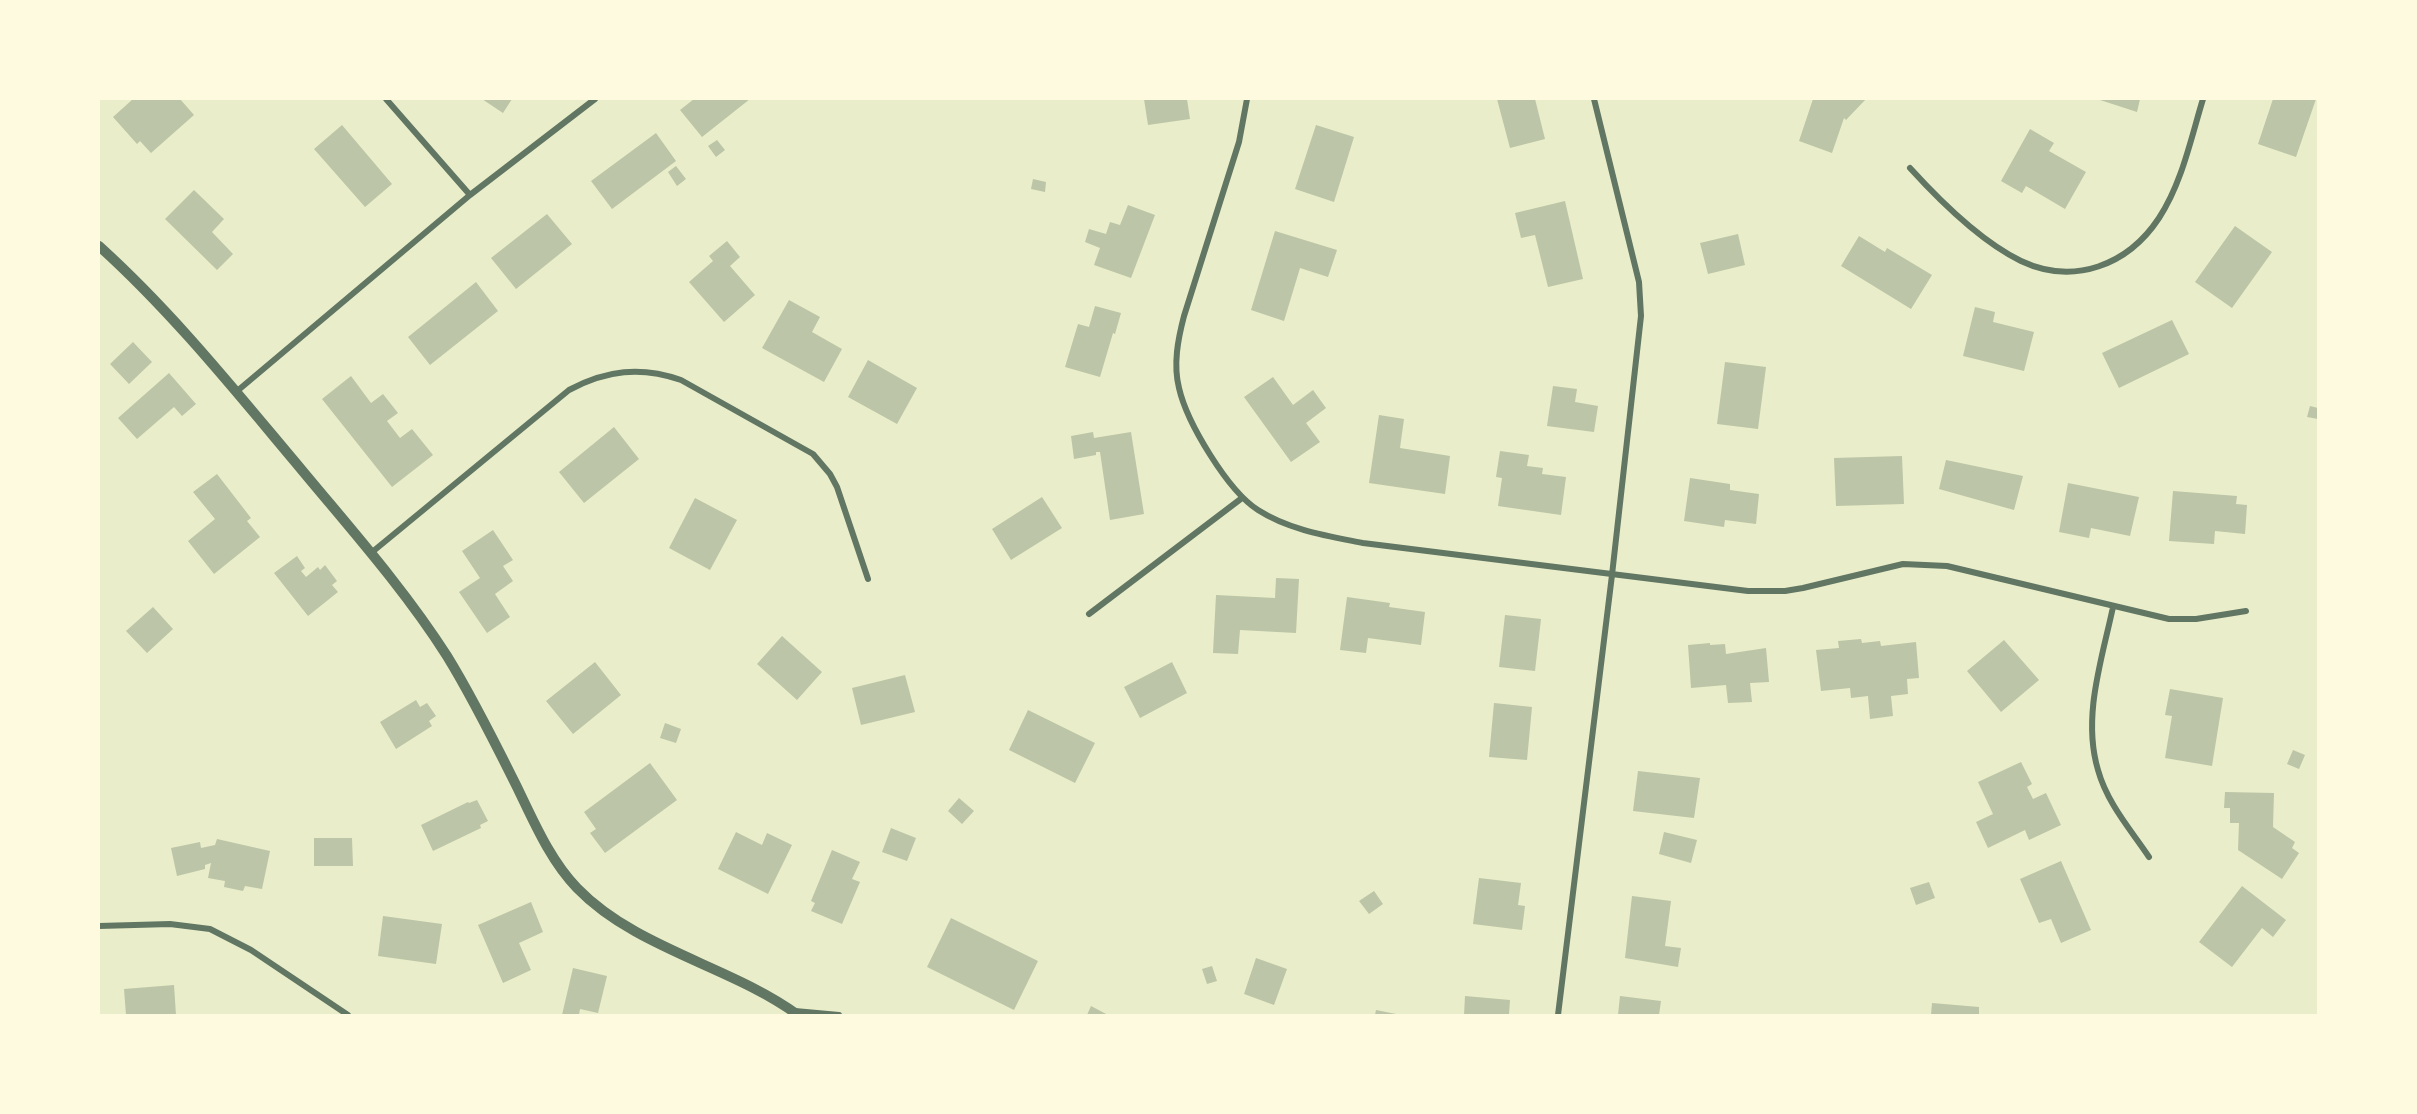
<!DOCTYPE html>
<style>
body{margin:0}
#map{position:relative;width:2417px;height:1114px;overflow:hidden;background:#e9edc9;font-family:Poppins,sans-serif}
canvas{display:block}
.frame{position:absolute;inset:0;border:100px solid #fefae0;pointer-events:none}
</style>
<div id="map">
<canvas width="2417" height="1114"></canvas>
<div class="frame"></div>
</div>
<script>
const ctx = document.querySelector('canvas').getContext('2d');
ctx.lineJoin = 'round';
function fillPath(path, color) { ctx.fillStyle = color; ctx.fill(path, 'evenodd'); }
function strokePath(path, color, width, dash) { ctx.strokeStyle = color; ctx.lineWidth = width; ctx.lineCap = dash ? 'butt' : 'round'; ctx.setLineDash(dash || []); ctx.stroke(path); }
fillPath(new Path2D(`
 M 133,99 L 180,99 L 194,115 L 151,153 L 140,141 L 137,144 L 113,117 Z
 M 482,99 L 512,99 L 503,113 Z
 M 694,99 L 750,99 L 702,137 L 680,110 Z
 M 1144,99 L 1187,99 L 1190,119 L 1148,125 Z
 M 1497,99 L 1535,99 L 1545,139 L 1510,148 Z
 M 1813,99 L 1866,99 L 1846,120 L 1844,118 L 1832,153 L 1799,141 Z
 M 2097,99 L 2140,99 L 2137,112 Z
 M 2273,99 L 2316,99 L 2296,157 L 2258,144 Z
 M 342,125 L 392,184 L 365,207 L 314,149 Z
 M 1316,125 L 1354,137 L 1334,202 L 1295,189 Z
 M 2030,129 L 2054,143 L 2049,151 L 2086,172 L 2065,209 L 2026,186 L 2022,193 L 2001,181 Z
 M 656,133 L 676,161 L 612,209 L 591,181 Z
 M 717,140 L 725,150 L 716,157 L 708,146 Z
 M 676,166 L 686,179 L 677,186 L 668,172 Z
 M 1033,179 L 1046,182 L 1045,192 L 1031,189 Z
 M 194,190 L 224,219 L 212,232 L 233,254 L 217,270 L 165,219 Z
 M 1565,201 L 1583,279 L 1548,287 L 1535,235 L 1521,238 L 1515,213 Z
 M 1128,205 L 1155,215 L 1131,278 L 1094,265 L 1100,248 L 1085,242 L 1089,229 L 1106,234 L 1110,222 L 1120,225 Z
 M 547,214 L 572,244 L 516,289 L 491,258 Z
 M 2235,226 L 2272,252 L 2232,308 L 2195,282 Z
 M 1275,231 L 1337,250 L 1328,277 L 1300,268 L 1284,321 L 1251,310 Z
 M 1738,234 L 1745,265 L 1708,274 L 1700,243 Z
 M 1859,236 L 1885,252 L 1887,248 L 1932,275 L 1911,309 L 1841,266 Z
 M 727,241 L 740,257 L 730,266 L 755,295 L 724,322 L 689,282 L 713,261 L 709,256 Z
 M 476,282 L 498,311 L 430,365 L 408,337 Z
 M 789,300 L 820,317 L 812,332 L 842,349 L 824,382 L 762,348 Z
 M 1095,306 L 1121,313 L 1115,334 L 1113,333 L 1100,377 L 1065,367 L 1078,324 L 1089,327 Z
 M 1975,307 L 1995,312 L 1993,322 L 2034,332 L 2024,371 L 1963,356 Z
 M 2172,320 L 2189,354 L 2119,388 L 2102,353 Z
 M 133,342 L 152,362 L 129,384 L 110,364 Z
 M 868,360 L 917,388 L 897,424 L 848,397 Z
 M 1725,362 L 1766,367 L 1758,429 L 1717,424 Z
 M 169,373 L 196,404 L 182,416 L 174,407 L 137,439 L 118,418 Z
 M 351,376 L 371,403 L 383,394 L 398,413 L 387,421 L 400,438 L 412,429 L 433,455 L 392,487 L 322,399 Z
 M 1273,377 L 1293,405 L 1313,390 L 1326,408 L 1306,423 L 1320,442 L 1291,462 L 1244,397 Z
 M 1553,386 L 1577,389 L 1575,402 L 1598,406 L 1594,432 L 1547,426 Z
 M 2310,406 L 2318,408 L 2318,419 L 2307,417 Z
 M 1379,415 L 1404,419 L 1400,448 L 1450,456 L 1445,494 L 1369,483 Z
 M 614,427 L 639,459 L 584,503 L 559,472 Z
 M 1093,432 L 1094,438 L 1131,432 L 1144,514 L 1110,520 L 1100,452 L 1096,452 L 1096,455 L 1074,459 L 1071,436 Z
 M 1500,451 L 1529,455 L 1527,466 L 1543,468 L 1542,474 L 1566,477 L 1561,515 L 1498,506 L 1502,478 L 1496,477 Z
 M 1902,456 L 1904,504 L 1836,506 L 1834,458 Z
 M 1946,460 L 2023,476 L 2014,510 L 1939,489 Z
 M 217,474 L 251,518 L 247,521 L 260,537 L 214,574 L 188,541 L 215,519 L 193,492 Z
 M 1690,478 L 1730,484 L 1730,490 L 1759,494 L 1756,524 L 1725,520 L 1724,527 L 1684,521 Z
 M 2068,483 L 2139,497 L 2130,536 L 2091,528 L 2089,538 L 2059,532 Z
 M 2173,491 L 2237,496 L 2236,504 L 2247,505 L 2245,534 L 2215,531 L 2214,544 L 2169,541 Z
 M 1042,497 L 1062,528 L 1011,560 L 992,529 Z
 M 695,498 L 737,520 L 710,570 L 669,548 Z
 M 493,530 L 513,560 L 503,566 L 513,581 L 495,594 L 510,617 L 487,633 L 459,592 L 480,578 L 462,551 Z
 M 297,556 L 305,568 L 301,571 L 306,577 L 318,567 L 320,570 L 325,565 L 337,581 L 332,585 L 338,592 L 308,616 L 274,573 Z
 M 1276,578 L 1299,579 L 1296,633 L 1240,630 L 1238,654 L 1213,653 L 1216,595 L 1275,598 Z
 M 1347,597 L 1390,603 L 1389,607 L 1425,612 L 1421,645 L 1368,638 L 1366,653 L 1340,650 Z
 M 153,607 L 173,629 L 147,653 L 126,631 Z
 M 1505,615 L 1541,619 L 1535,671 L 1499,667 Z
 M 782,636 L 822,672 L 797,700 L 757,664 Z
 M 1861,639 L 1862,643 L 1880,641 L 1881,646 L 1916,642 L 1919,678 L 1907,679 L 1908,694 L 1891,696 L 1893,716 L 1870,719 L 1868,696 L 1851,698 L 1850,688 L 1821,691 L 1816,650 L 1839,648 L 1838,641 Z
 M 2004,640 L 2039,680 L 2001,712 L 1967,671 Z
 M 1710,643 L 1710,645 L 1725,644 L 1726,654 L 1766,648 L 1769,682 L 1750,683 L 1752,702 L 1728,703 L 1726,685 L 1691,688 L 1688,645 Z
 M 595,662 L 621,695 L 573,734 L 546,701 Z
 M 1172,662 L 1187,693 L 1140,718 L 1124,687 Z
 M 905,675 L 915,712 L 861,725 L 852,688 Z
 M 2170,689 L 2223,698 L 2212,766 L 2165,758 L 2172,716 L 2165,715 Z
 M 416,700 L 420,707 L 427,703 L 436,716 L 429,721 L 432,726 L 396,749 L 380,722 Z
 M 1494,703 L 1532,707 L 1527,760 L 1489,757 Z
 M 1028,710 L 1095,743 L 1075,783 L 1009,750 Z
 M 665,723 L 681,729 L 676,743 L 660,738 Z
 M 2293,750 L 2305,755 L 2299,769 L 2287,764 Z
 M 2021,762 L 2032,784 L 2027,787 L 2033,799 L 2046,793 L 2061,825 L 2029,840 L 2025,830 L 1988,848 L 1976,822 L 1993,814 L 1978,782 Z
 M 650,763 L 677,800 L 605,853 L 590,833 L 596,829 L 584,812 Z
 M 1638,771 L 1700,778 L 1694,818 L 1633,811 Z
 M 2225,792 L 2274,793 L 2273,827 L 2295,842 L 2292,848 L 2299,853 L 2282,879 L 2238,850 L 2239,823 L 2230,823 L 2230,808 L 2224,808 Z
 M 959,798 L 974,811 L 962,824 L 948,811 Z
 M 477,800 L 488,821 L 480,825 L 481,828 L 433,851 L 421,825 L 468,802 L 469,803 Z
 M 891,828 L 916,838 L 907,861 L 882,852 Z
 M 736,832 L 762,845 L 767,833 L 792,845 L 768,894 L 718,869 Z
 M 1664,832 L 1697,840 L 1691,863 L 1659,854 Z
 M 314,838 L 352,838 L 353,866 L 314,866 Z
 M 217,839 L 270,851 L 262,889 L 245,886 L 243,891 L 224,887 L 225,881 L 208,878 L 211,863 L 205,865 L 205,869 L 177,876 L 171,848 L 200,842 L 201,848 L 215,845 Z
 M 832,850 L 860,862 L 852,879 L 860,882 L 842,924 L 811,911 L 815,903 L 811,901 Z
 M 2061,861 L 2091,930 L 2061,943 L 2051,919 L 2039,923 L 2020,879 Z
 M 1479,878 L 1521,883 L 1518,905 L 1525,906 L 1522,930 L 1473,924 Z
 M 1929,882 L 1935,898 L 1916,905 L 1910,888 Z
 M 2242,886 L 2286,920 L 2273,937 L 2262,928 L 2232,967 L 2199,942 Z
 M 1374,891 L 1383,904 L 1369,914 L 1359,901 Z
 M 1632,896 L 1671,901 L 1665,946 L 1681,948 L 1678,967 L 1625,958 Z
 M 531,902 L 543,932 L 519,943 L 531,970 L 503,983 L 478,925 Z
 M 383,916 L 442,924 L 436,964 L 378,956 Z
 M 951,918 L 1038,961 L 1014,1010 L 927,967 Z
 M 1256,958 L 1287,969 L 1274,1005 L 1244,994 Z
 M 1212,966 L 1217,981 L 1207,984 L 1202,969 Z
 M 573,968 L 607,976 L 598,1013 L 580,1009 L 579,1015 L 562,1015 Z
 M 174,985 L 176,1015 L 126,1015 L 124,989 Z
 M 1465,996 L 1510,1000 L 1509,1015 L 1464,1015 Z
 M 1620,996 L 1661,1001 L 1659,1015 L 1618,1015 Z
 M 1932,1003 L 1979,1007 L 1979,1015 L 1931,1015 Z
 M 1091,1006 L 1108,1015 L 1087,1015 Z
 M 1376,1010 L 1396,1014 L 1396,1015 L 1375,1015 Z`), '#bcc5a7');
strokePath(new Path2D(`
 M 386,99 L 470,195
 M 1247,99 L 1239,142 L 1184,316 C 1178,339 1173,364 1179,388 C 1187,423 1228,491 1258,510 C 1289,530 1328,536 1363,543 L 1748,591 L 1785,591 L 1803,588 L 1903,564 L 1947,566 L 2169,619 L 2196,619 L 2246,611
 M 1910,168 C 1940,201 1980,241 2021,261 C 2074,286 2128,265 2159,218 C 2182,183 2191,138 2203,99
 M 236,392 L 470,195 L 595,99
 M 371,553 L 569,390 C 606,370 641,366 681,380 L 813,454 L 830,474 L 837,487 L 868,579
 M 2113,607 C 2102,659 2082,717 2098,770 C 2107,803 2131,830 2149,857
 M 1089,614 L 1242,498
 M 99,926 L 170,924 L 210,929 L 251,950 L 348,1015
 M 795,1011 L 839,1015
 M 1558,1015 L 1612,575 L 1641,316 L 1639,282 L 1594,99`), '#617663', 6);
strokePath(new Path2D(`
 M 99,246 C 172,312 233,388 296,463 C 348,526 403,587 447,656 C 473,698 495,743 517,787 C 534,822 550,860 577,888 C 636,949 731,966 798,1015`), '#617663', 10);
</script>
